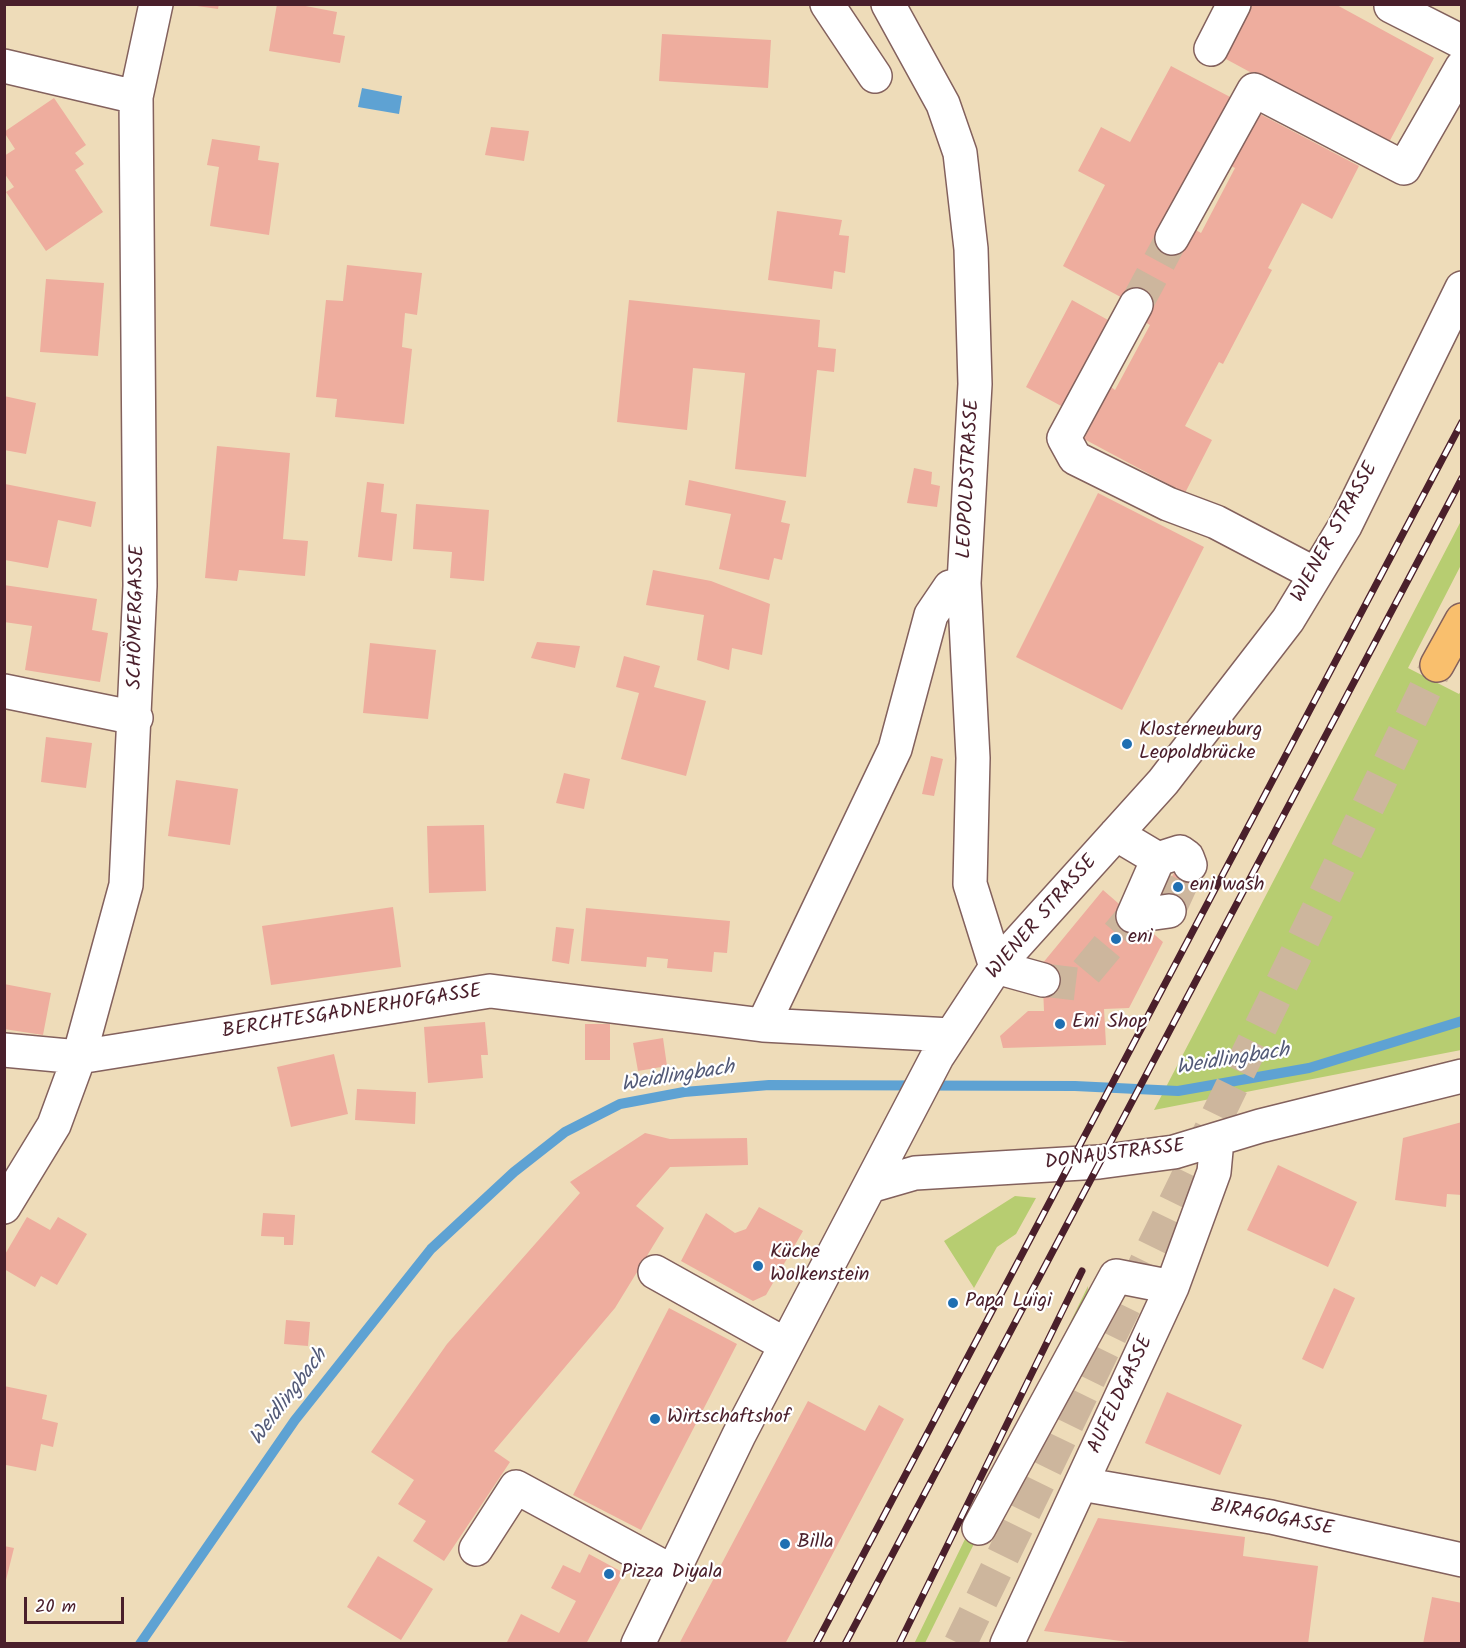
<!DOCTYPE html>
<meta charset="utf-8">
<style>
body{margin:0}
#map{position:relative;width:1466px;height:1648px;overflow:hidden;background:#eedcb9;font-family:Kalam,sans-serif}
canvas{display:block}
.frame{position:absolute;inset:0;border:6px solid #4a1f2b;pointer-events:none}
.scale{position:absolute;left:24px;top:1597px;width:100px;height:27px;box-sizing:border-box;border:3px solid #4a1f2b;border-top:0;padding-left:8px;font-size:18px;line-height:21px;white-space:nowrap;color:#4a1f2b;-webkit-text-stroke:4px #fff;paint-order:stroke}
</style>
<div id="map">
<canvas width="1466" height="1648"></canvas>
<div class="frame"></div>
<div class="scale">20 m</div>
</div>
<script>
const ctx = document.querySelector('canvas').getContext('2d');
ctx.lineJoin = 'round';
function fillPath(path, color) { ctx.fillStyle = color; ctx.fill(path, 'evenodd'); }
function strokePath(path, color, width, dash) { ctx.strokeStyle = color; ctx.lineWidth = width; ctx.lineCap = dash ? 'butt' : 'round'; ctx.setLineDash(dash || []); ctx.stroke(path); }
function drawText(font, color, halo, rows, align = 'center') {
  ctx.font = font + ' Kalam,sans-serif'; ctx.lineWidth = 4.5; ctx.setLineDash([]); ctx.textBaseline = 'middle'; ctx.strokeStyle = halo; ctx.fillStyle = color; for (const [text, x, y, turn = 0] of rows) {
    ctx.save(); ctx.translate(x, y); ctx.rotate((+turn || 0) * Math.PI / 180); ctx.textAlign = isNaN(turn) ? turn : align; if (halo) ctx.strokeText(text, 0, 0); ctx.fillText(text, 0, 0); ctx.restore();
  }
}
fillPath(new Path2D(`
 M 1461,521 L 1461,565 L 1408,668 L 1459,694 L 1461,691 L 1461,1050 L 1154,1110 Z
 M 1015,1196 L 1036,1198 L 1016,1234 L 997,1247 L 974,1288 L 944,1241 Z
 M 1088,1286 L 1086,1317 L 925,1643 L 914,1644 Z`), '#b7cd71');
fillPath(new Path2D(`
 M 362,88 L 402,96 L 399,114 L 358,107 Z`), '#5ea2d3');
strokePath(new Path2D(`
 M 140,1644 L 295,1420 L 431,1249 L 514,1172 L 565,1132 L 620,1104 L 684,1092 L 769,1085 L 1075,1086 L 1178,1091 L 1309,1068 L 1462,1021`), '#5ea2d3', 10);
fillPath(new Path2D(`
 M 197,4 L 219,4 L 218,9 L 197,6 Z
 M 277,4 L 295,4 L 337,12 L 333,34 L 345,36 L 340,63 L 269,51 Z
 M 1253,4 L 1335,4 L 1434,58 L 1387,146 L 1224,58 Z
 M 662,34 L 771,40 L 768,88 L 659,81 Z
 M 1171,66 L 1234,99 L 1187,225 L 1201,233 L 1235,168 L 1231,166 L 1258,113 L 1359,166 L 1332,219 L 1302,203 L 1268,268 L 1272,270 L 1223,364 L 1219,362 L 1185,426 L 1212,440 L 1185,493 L 1084,439 L 1111,387 L 1115,390 L 1150,325 L 1138,318 L 1143,309 L 1063,266 L 1105,185 L 1078,171 L 1101,127 L 1130,142 Z
 M 54,98 L 86,145 L 75,153 L 84,164 L 75,170 L 103,212 L 46,251 L 6,192 L 14,187 L 4,173 L 4,156 L 15,149 L 4,132 Z
 M 491,127 L 529,131 L 524,161 L 485,155 Z
 M 212,139 L 260,146 L 258,160 L 279,163 L 269,235 L 210,226 L 219,167 L 207,165 Z
 M 777,211 L 842,220 L 839,235 L 849,236 L 845,273 L 834,271 L 832,289 L 768,280 Z
 M 347,265 L 422,273 L 417,315 L 405,313 L 402,347 L 412,349 L 404,424 L 335,417 L 337,399 L 316,397 L 326,300 L 343,301 Z
 M 46,279 L 104,283 L 98,356 L 40,352 Z
 M 629,300 L 820,320 L 818,347 L 836,349 L 834,372 L 817,370 L 806,477 L 735,469 L 745,373 L 693,368 L 687,430 L 617,422 Z
 M 1072,300 L 1108,320 L 1063,407 L 1026,387 Z
 M 4,396 L 36,403 L 26,454 L 4,450 Z
 M 217,446 L 290,453 L 283,539 L 308,541 L 305,576 L 239,570 L 237,581 L 205,578 Z
 M 914,468 L 932,472 L 931,484 L 940,486 L 937,507 L 907,503 Z
 M 689,480 L 786,501 L 781,522 L 790,524 L 782,560 L 774,558 L 769,580 L 719,569 L 731,514 L 685,505 Z
 M 367,482 L 384,484 L 381,512 L 397,514 L 392,561 L 358,557 Z
 M 5,484 L 96,502 L 91,527 L 58,520 L 48,568 L 5,560 Z
 M 1098,493 L 1204,547 L 1122,710 L 1016,657 Z
 M 416,504 L 489,510 L 484,581 L 450,578 L 452,552 L 413,549 Z
 M 653,570 L 711,581 L 770,604 L 762,655 L 732,648 L 729,670 L 697,660 L 704,615 L 646,605 Z
 M 4,585 L 97,599 L 92,630 L 108,633 L 100,682 L 25,670 L 32,626 L 4,622 Z
 M 537,642 L 580,646 L 575,668 L 531,658 Z
 M 370,643 L 436,650 L 428,719 L 363,713 Z
 M 624,656 L 660,666 L 654,687 L 706,701 L 686,776 L 621,759 L 639,693 L 616,687 Z
 M 46,737 L 92,743 L 86,788 L 41,782 Z
 M 931,756 L 943,759 L 934,796 L 922,794 Z
 M 564,773 L 590,779 L 584,809 L 556,803 Z
 M 176,780 L 238,789 L 230,845 L 168,836 Z
 M 484,825 L 486,891 L 429,893 L 427,826 Z
 M 1181,860 L 1199,870 L 1176,914 L 1157,904 Z
 M 1103,890 L 1163,942 L 1129,1008 L 1104,1009 L 1106,1045 L 1003,1048 L 1000,1036 L 1028,1011 L 1044,1011 L 1042,964 Z
 M 393,907 L 401,967 L 271,985 L 262,926 Z
 M 586,908 L 730,921 L 727,953 L 714,952 L 712,972 L 667,968 L 668,959 L 647,957 L 646,967 L 581,961 Z
 M 556,927 L 574,929 L 569,964 L 552,961 Z
 M 4,984 L 51,993 L 43,1035 L 4,1029 Z
 M 485,1022 L 488,1055 L 481,1055 L 483,1078 L 428,1083 L 424,1027 Z
 M 585,1024 L 610,1024 L 610,1060 L 585,1060 Z
 M 663,1038 L 667,1066 L 638,1071 L 633,1043 Z
 M 334,1054 L 348,1114 L 291,1127 L 277,1067 Z
 M 357,1089 L 416,1092 L 415,1124 L 355,1120 Z
 M 1462,1122 L 1462,1195 L 1447,1194 L 1446,1207 L 1395,1200 L 1403,1138 Z
 M 645,1133 L 670,1139 L 747,1138 L 748,1165 L 670,1167 L 636,1206 L 664,1228 L 615,1308 L 494,1451 L 510,1462 L 444,1561 L 413,1541 L 426,1521 L 398,1504 L 414,1480 L 371,1452 L 447,1344 L 580,1193 L 570,1182 Z
 M 1278,1165 L 1357,1202 L 1328,1267 L 1247,1230 Z
 M 759,1207 L 803,1231 L 766,1295 L 753,1301 L 681,1261 L 706,1213 L 735,1233 L 746,1229 Z
 M 263,1213 L 295,1215 L 293,1245 L 284,1245 L 284,1237 L 261,1236 Z
 M 27,1217 L 50,1230 L 58,1217 L 87,1234 L 57,1285 L 41,1276 L 35,1287 L 4,1269 L 4,1256 Z
 M 1334,1288 L 1355,1298 L 1323,1369 L 1302,1359 Z
 M 669,1308 L 737,1344 L 641,1530 L 573,1495 Z
 M 286,1320 L 310,1322 L 308,1346 L 284,1344 Z
 M 4,1386 L 47,1395 L 42,1419 L 58,1423 L 53,1447 L 41,1444 L 36,1471 L 6,1465 Z
 M 1167,1392 L 1242,1425 L 1220,1475 L 1145,1443 Z
 M 808,1401 L 865,1431 L 879,1405 L 904,1419 L 785,1644 L 679,1644 Z
 M 1098,1518 L 1245,1537 L 1243,1556 L 1318,1566 L 1308,1644 L 1144,1644 L 1044,1631 Z
 M 4,1546 L 14,1548 L 5,1584 L 4,1584 Z
 M 589,1554 L 624,1573 L 586,1644 L 506,1644 L 521,1614 L 559,1633 L 576,1601 L 551,1588 L 563,1565 L 580,1573 Z
 M 378,1556 L 433,1589 L 401,1640 L 347,1607 Z
 M 1432,1597 L 1462,1603 L 1462,1644 L 1423,1644 Z`), '#eead9e');
strokePath(new Path2D(`
 M 1136,305 L 1172,238
 M 1169,911 L 1190,865
 M 1043,980 L 1076,984 L 1133,916`), '#cdb69d', 33, [33, 16]);
strokePath(new Path2D(`
 M 960,1644 L 1437,665`), '#cdb69d', 33, [33, 16]);
const minor = new Path2D(`
 M 827,4 L 875,76
 M 888,4 L 943,104 L 960,153 L 971,249 L 975,384 L 964,583 L 973,758 L 970,884 L 996,967
 M 1392,4 L 1391,6 L 1462,42
 M 1211,49 L 1234,4
 M 4,66 L 136,97
 M 1172,238 L 1254,90 L 1404,168 L 1462,67
 M 1136,305 L 1064,438 L 1075,458 L 1168,504 L 1216,522 L 1315,574
 M 4,691 L 136,718
 M 1116,834 L 1158,859 L 1133,916 L 1169,911
 M 1158,859 L 1180,852 L 1187,857 L 1190,865
 M 996,967 L 1043,980
 M 763,1025 L 895,749 L 931,615 L 950,587 L 964,583
 M 4,1050 L 79,1057 L 490,991 L 763,1025 L 951,1035
 M 870,1186 L 915,1173 L 1099,1162 L 1174,1152 L 1260,1126 L 1462,1076
 M 4,1207 L 54,1125 L 79,1057 L 126,885 L 140,586 L 136,97 L 156,4
 M 655,1272 L 786,1345
 M 1081,1484 L 1271,1517 L 1462,1560
 M 979,1528 L 1116,1276 L 1172,1287
 M 476,1549 L 516,1487 L 673,1572
 M 638,1644 L 739,1435 L 937,1057 L 996,967 L 1163,782 L 1288,620 L 1345,526 L 1462,288
 M 1007,1644 L 1172,1287 L 1214,1172 L 1217,1140`);
const major = new Path2D(`
 M 1437,665 L 1462,620`);
strokePath(minor, '#83615d', 36);
strokePath(major, '#83615d', 36);
strokePath(minor, '#fff', 33);
strokePath(major, '#f9bf6d', 33);
const rail = new Path2D(`
 M 816,1644 L 1462,422
 M 845,1644 L 1462,478
 M 899,1644 L 1082,1271`);
strokePath(rail, '#4a1f2b', 7);
strokePath(rail, '#fff', 4.5, [14]);
for (const [x, y, r, color] of [
 [1127,744,6,"#1f6fb2"],
 [1178,887,6,"#1f6fb2"],
 [1116,939,6,"#1f6fb2"],
 [1060,1024,6,"#1f6fb2"],
 [758,1266,6,"#1f6fb2"],
 [953,1303,6,"#1f6fb2"],
 [655,1419,6,"#1f6fb2"],
 [785,1544,6,"#1f6fb2"],
 [609,1574,6,"#1f6fb2"]
]) { const dot = new Path2D(); dot.arc(x, y, r, 0, 2 * Math.PI); ctx.fillStyle = color; ctx.fill(dot); strokePath(dot, '#fff', 2); }
drawText('20px', '#4a1f2b', '#fff', [
 ["LEOPOLDSTRASSE",970,479,-87],
 ["WIENER STRASSE",1336,533,-61],
 ["SCHÖMERGASSE",138,617,-89],
 ["WIENER STRASSE",1043,918,-49],
 ["BERCHTESGADNERHOFGASSE",352,1013,-9],
 ["DONAUSTRASSE",1115,1156,-7],
 ["AUFELDGASSE",1122,1395,-65],
 ["BIRAGOGASSE",1272,1519,11]
]);
drawText('20px', '#4a1f2b', '#fff', [
 ["Klosterneuburg",1139,732],
 ["Leopoldbrücke",1139,755],
 ["eni wash",1190,887],
 ["eni",1128,939],
 ["Eni Shop",1072,1024],
 ["Küche",770,1254],
 ["Wolkenstein",770,1277],
 ["Papa Luigi",965,1303],
 ["Wirtschaftshof",667,1419],
 ["Billa",797,1544],
 ["Pizza Diyala",621,1574]
], 'left');
drawText('italic 21px', '#535a77', '#fff', [
 ["Weidlingbach",1233,1061,-9],
 ["Weidlingbach",678,1078,-9],
 ["Weidlingbach",290,1398,-53]
]);
</script>
